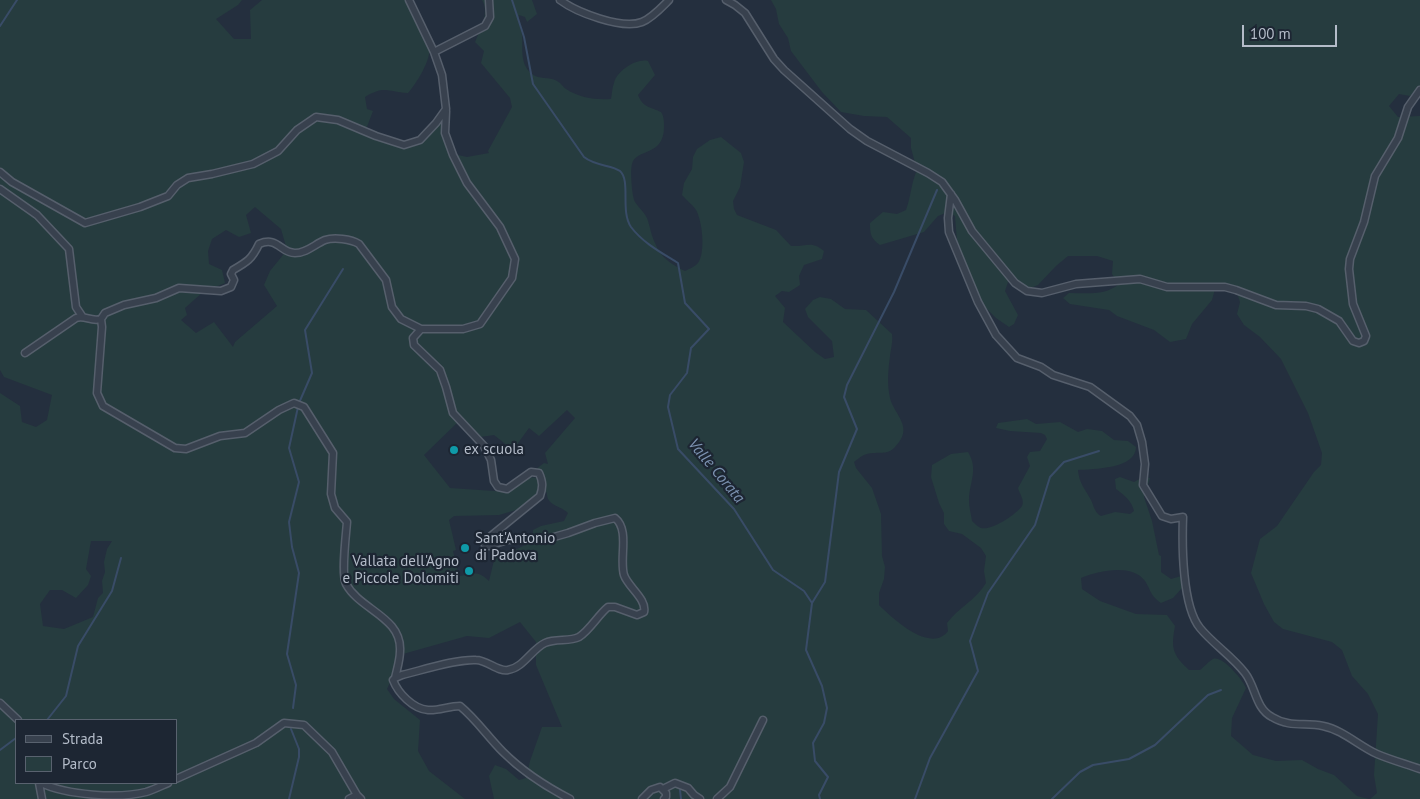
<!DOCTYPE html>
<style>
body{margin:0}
#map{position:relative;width:1420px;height:799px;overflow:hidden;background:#242f3e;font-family:"PT Sans",sans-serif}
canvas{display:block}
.legend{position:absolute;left:15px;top:719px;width:162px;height:65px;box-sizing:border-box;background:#1d2633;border:1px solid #59626f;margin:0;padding:6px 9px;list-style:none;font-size:15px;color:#b4bcc9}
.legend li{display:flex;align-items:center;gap:10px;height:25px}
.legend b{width:25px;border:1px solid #59626f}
.scale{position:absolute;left:1242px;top:25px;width:95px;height:22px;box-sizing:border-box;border:2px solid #b4bcc9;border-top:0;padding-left:6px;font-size:15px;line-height:18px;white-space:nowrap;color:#b4bcc9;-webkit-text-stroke:4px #1d2633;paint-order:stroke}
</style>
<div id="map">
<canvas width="1420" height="799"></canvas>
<ul class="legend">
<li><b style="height:6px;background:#38414e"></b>Strada</li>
<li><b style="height:14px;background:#263c3f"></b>Parco</li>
</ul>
<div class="scale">100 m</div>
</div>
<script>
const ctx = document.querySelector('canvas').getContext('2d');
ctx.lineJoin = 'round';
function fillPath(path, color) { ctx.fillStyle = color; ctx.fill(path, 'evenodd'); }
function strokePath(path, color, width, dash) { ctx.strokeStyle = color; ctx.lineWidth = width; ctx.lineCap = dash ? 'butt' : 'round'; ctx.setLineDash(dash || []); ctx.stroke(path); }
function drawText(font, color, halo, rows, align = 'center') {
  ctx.font = font + ' "PT Sans",sans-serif'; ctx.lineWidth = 4.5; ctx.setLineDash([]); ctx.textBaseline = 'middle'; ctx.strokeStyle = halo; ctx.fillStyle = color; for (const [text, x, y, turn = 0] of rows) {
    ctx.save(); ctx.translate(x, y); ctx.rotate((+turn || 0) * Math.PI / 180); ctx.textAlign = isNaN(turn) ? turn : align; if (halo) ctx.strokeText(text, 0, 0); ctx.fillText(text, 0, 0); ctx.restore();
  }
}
fillPath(new Path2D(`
 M 0,0 L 242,0 L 238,5 L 216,19 L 234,39 L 251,39 L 250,10 L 262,0 L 406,0 C 413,13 425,33 429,47 C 432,59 416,84 408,93 C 387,92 385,85 365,97 L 367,109 L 373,111 L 365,132 L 402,148 L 420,145 L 429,132 L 441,122 L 448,141 L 449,153 L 467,157 L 489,153 L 488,151 L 512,107 L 510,98 L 481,63 L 484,51 L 475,42 C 480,30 490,13 482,0 L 532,0 L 537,14 L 527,22 L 525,17 L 519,15 C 518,22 519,24 521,30 C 525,43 517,62 532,74 C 539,80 549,76 557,81 C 561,83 563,87 566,89 C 580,98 595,100 611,99 C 612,94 612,88 614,83 C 617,71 636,58 648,61 L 655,75 L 638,95 C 643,108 651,107 661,112 C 664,117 664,121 664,127 C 664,157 636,148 632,164 C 630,171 632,197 635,202 C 639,208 644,212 647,218 C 650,226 651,235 655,243 C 660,257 672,265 685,271 C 689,269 696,266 698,263 C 706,252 702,220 696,210 C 692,204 686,200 682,195 L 684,183 L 692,169 L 693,157 L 697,149 L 710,140 L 721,137 L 741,153 L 744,162 L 740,187 L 733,201 L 734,209 L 737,215 L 776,230 L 791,246 C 806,247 811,240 824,251 L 822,259 L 804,265 L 799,276 L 800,285 L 789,292 L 782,291 L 775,296 L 785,308 L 783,322 L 815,352 L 825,359 L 834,357 L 832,341 L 808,317 L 805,309 L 813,300 L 820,297 L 831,299 L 845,309 L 866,310 L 892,334 C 893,342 891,348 890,356 C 888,371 887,384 890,398 C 894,415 915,427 895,447 C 887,456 878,451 867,454 C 862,455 858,459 854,462 L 856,468 L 872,488 L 881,514 L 882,556 L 885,567 L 884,579 L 879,593 L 879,605 C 893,619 931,654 948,631 L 947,623 C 958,608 976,600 986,583 L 984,571 L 986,556 L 981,548 L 962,534 L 949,531 L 944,524 L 944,513 L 939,503 L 931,477 L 932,465 L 951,454 L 968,452 C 979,470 969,482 969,501 C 969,507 971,514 972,521 C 974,523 978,527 981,528 C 991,531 1017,514 1022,506 C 1025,500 1019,493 1018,488 L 1030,466 L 1027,457 L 1030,452 L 1040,451 L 1047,439 L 1045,435 L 1041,433 L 1010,431 L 996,428 L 998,423 L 1027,419 L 1036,424 L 1060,422 L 1078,432 L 1087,429 L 1102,431 L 1114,440 L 1128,441 L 1136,447 C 1136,469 1093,469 1078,470 C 1079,483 1085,489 1091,500 C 1094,506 1094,512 1101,516 L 1115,512 L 1130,514 L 1134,511 C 1132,501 1124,495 1116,489 L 1115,479 L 1120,477 L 1134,482 L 1143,477 L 1150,478 L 1144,497 L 1152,521 L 1159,555 L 1161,556 L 1161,572 L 1171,579 L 1181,576 L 1182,588 L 1173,598 L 1161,603 C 1149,594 1152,592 1145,581 C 1132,563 1098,571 1081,578 L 1082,589 L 1100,601 L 1136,614 L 1167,615 L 1175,626 C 1171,648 1172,654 1189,670 L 1200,670 C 1204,667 1209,661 1213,659 C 1222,655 1243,680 1246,688 L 1232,718 L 1231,736 L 1253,755 L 1276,761 L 1302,760 L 1318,769 L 1334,775 L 1357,796 L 1369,799 L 494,799 L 489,776 L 495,765 L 506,769 L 519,780 L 526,778 L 530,761 L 542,727 L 562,727 L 536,665 L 536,642 L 520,622 L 489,638 L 467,636 L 403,654 L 387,689 L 394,699 L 420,720 L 418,751 L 429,771 L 465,799 L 0,799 L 0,393 L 20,406 L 22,422 L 36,427 L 47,420 L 52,395 L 4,377 L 0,370 ZM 255,207 L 281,229 L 287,250 L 270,271 L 264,285 L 277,306 L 235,342 L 233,347 L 214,322 L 196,333 L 181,320 L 187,315 L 185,308 L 203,292 L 225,283 L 222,270 L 209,264 L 208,251 L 212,239 L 226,230 L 239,237 L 251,233 L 246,215 ZM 567,410 L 575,418 L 545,453 L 548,464 L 544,463 L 536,469 L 538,478 L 528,477 L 509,492 L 450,488 L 424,455 L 459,421 L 474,438 L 494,435 L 513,450 L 529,428 L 539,436 ZM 547,492 C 546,506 560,505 568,513 L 564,521 L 541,526 L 533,530 L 533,541 L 511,552 L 498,550 L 496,552 L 489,581 C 476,569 473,575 459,576 L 453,551 L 456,550 L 449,520 L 454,516 L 499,515 L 523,508 ZM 91,541 L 112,541 L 107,549 L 104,562 L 105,572 L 102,581 L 103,593 L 98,598 L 93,617 L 64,629 L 43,626 L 40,604 L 50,590 L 62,590 L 76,598 L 88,585 L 91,576 L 86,569 ZM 16,720 L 176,720 L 176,783 L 16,783 Z
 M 771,0 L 1420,0 L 1420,87 L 1410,96 L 1399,94 L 1389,106 L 1398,117 L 1420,116 L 1420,799 L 1370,799 L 1377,793 L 1374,775 L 1378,714 L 1368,694 L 1352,676 L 1342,650 L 1332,642 L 1283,629 L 1274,622 L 1264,604 L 1251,573 L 1260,539 L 1277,526 L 1314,472 L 1321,465 L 1322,453 L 1308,413 L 1281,359 L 1260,337 L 1244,325 L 1237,314 L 1240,302 L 1237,293 L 1223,284 L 1215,289 L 1212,300 L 1192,324 L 1186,339 L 1170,342 L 1154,330 L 1117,316 L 1109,310 L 1070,304 L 1063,298 L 1069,293 C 1086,293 1105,296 1119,284 L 1112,274 L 1113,261 L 1097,256 L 1068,256 L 1056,266 L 1038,285 L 1028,289 L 1011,282 L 1008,282 L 1005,291 L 1018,315 L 1014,324 L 1009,327 L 996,318 L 982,304 L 967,273 L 961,258 L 957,241 L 955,216 L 948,212 L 938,216 L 924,232 L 880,245 C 871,239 870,234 870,223 L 883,212 L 897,214 L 906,210 C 911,197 911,183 917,170 L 911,148 L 911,138 L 887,117 L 864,116 L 841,112 L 822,92 L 791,51 L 788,38 L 779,24 L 776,9 Z`), '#263c3f');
strokePath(new Path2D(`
 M 512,0 L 524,37 L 533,84 L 584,157 C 595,166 612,165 620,171 C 631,181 620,211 631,227 C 643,243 662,253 678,263 L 685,303 L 709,329 L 691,348 L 687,373 L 670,395 L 668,407 L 678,449 L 734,509 L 773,570 L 804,591 L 812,603 L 806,650 L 822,686 L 827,708 L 824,723 L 813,743 L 815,761 L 828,777 L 819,795 L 820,799
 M 0,26 L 17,0
 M 299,403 L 312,373 L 305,330 L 343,269
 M 812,603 L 825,582 L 839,472 L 857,429 L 844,397 L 847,385 L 894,292 L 937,190
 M 293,708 L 296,685 L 287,654 L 299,573 L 292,547 L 289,522 L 299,482 L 289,448 L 298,407
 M 47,720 L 66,696 L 78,646 L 112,591 L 121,558
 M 0,750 L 16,738
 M 680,790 L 681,799
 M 289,799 L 299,757 L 299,749 L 291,729
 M 915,799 L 930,758 L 978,671 L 970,641 L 988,593 L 1035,525 L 1050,477 L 1064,462 L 1099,451
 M 1052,799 L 1080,772 L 1093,765 L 1129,759 L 1155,745 L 1208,695 L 1221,690`), '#394c67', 2);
const minor = new Path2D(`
 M 560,0 C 576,12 622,30 642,22 C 652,18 661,8 669,0
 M 726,0 L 735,5 L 745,13 L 774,59 L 784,70 L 850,129 L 867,141 L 928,173 L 942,182 L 955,200 L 972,231 L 1015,283 L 1027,291 L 1042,293 L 1076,284 L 1140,279 L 1167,287 L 1225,287 L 1236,290 L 1276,305 L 1306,306 L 1318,309 L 1339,321 L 1353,341 L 1359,343 L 1364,341 L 1366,336 L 1353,304 L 1349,269 L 1350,259 L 1364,222 L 1375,176 L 1398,138 L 1408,107 L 1420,90
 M 434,52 L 485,26 L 490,17 L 489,0
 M 0,172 L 12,182 L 85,223 L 140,207 L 168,196 L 177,185 L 188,178 L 212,174 L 253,164 L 278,151 L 297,130 L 316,117 L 338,120 L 376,136 L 404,145 L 420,140 L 436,123 L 446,109 L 442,75 L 434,52 L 409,0
 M 0,189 L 37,215 L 69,249 L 76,307 L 82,316
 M 951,194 L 948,218 L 949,232 L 978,302 L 996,335 L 1017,358 L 1041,367 L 1053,375 L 1090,387 L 1130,416 L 1137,425 L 1142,442 L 1145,464 L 1143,485 L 1162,516 L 1171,519 L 1183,517 C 1182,545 1182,606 1200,628 C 1213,644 1232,656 1245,673 C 1256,687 1255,708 1272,717 C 1290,728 1305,722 1323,726 C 1343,730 1359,746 1377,754 C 1391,760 1406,764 1420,769
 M 101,319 L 102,327 L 97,393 L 103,406 L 175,448 L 186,449 L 220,436 L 245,433 L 279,410 L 294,403 L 304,407 L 333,453 L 331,494 L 335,508 L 347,522 C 346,535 341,575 346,584 C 360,610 402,617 400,651 C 400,660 397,669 395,678
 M 101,319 L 105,313 L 124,305 L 156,298 L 179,288 L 221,291 L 231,287 L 234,280 L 231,274 L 233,270 C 247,262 252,259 259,244 C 278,236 280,253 295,253 C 307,253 315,244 325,240 C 334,237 351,239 359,244 L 386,280 L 392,307 L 401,319 L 421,329
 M 421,329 L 413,338 L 414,345 L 440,370 L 446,387 L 453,413 L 484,446 L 491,460 L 494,481 L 498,487 L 507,489 L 531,472 L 539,473 C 543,482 543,487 540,496 L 486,540 L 485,545 L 489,546 L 507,540 L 547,539 L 568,533 L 595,523 L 615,518 C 630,530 619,558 624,575 C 628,587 647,599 644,612 L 637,615 L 615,607 L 608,607 C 598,615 590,630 579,637 C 569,642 556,638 545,643 C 532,649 523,668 508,670 C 498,672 487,660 476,660 C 456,659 423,670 402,675 L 395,678 L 393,680 C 398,693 413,709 428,710 C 438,711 449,706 460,706 C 476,719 488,737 503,752 C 523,772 545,786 570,799
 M 421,329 L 463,329 L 480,324 L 512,278 L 515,259 L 500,227 L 467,183 L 453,155 L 445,133 L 446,111
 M 25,353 L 76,318 C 85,315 91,322 101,319
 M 0,703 L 18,720
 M 176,779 L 256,743 L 284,723 L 304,725 L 332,752 L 357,795
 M 39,783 L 42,799
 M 41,783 C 67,795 118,799 146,792 C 153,790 161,786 168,783
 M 663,789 L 675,783 L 688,788 L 694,795 L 700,799
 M 349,799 L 357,795 L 361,799
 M 642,799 L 651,790 L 660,787 L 666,793 L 666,797 L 664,799
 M 717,799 L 730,787 L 763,720`);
strokePath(minor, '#565f6c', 9);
strokePath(minor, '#38414e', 6);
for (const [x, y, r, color] of [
 [454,450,5,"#0f9aa8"],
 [465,548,5,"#0f9aa8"],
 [469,571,5,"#0f9aa8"]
]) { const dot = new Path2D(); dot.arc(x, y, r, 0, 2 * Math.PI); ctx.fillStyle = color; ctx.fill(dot); strokePath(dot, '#1d2633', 2); }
drawText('15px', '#b4bcc9', '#1d2633', [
 ["ex scuola",464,450],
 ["Sant'Antonio",475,539],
 ["di Padova",475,556],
 ["Vallata dell'Agno",459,562,"right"],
 ["e Piccole Dolomiti",459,579,"right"]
], 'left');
drawText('italic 16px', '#7c92b1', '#1d2633', [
 ["Valle Corata",716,471,50]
]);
</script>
